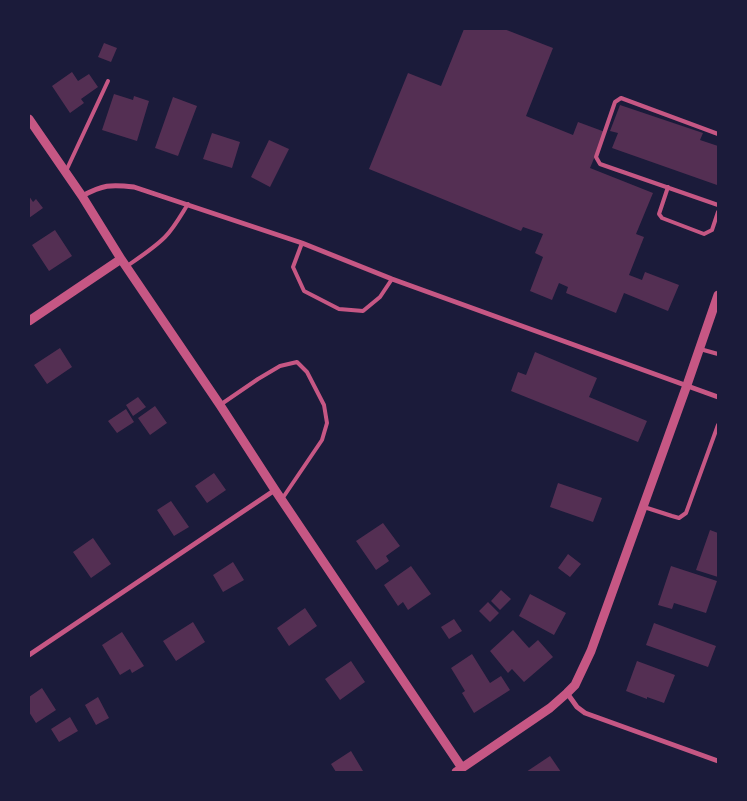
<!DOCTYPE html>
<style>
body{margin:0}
#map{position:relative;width:747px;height:801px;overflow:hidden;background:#1b1b3a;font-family:"Varela Round",sans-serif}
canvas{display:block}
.frame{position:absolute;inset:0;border:30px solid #1b1b3a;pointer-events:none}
</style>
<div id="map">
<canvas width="747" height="801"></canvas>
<div class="frame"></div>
</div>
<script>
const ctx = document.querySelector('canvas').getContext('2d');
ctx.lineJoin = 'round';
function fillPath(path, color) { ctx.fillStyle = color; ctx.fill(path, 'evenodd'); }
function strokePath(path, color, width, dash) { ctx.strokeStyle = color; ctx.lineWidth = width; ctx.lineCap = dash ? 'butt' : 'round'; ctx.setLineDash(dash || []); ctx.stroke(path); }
fillPath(new Path2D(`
 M 464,29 L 504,29 L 553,48 L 526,116 L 573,135 L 578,122 L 605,132 L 590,168 L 653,193 L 636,234 L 644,237 L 629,275 L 642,280 L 645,272 L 679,285 L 668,311 L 624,293 L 616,313 L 566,293 L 568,287 L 559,283 L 552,300 L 530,291 L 543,257 L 535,253 L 543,234 L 523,227 L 521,231 L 369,169 L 408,73 L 441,86 Z
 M 104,43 L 117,48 L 111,62 L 98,57 Z
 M 72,72 L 78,81 L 89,74 L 98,87 L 81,99 L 84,103 L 70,113 L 52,86 Z
 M 114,94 L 133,100 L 134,96 L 149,101 L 137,141 L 102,130 Z
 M 173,97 L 197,106 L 178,156 L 155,148 Z
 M 620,105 L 703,133 L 700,140 L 718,146 L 718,182 L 717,185 L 612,148 L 618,133 L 610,131 Z
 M 212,133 L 240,142 L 232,168 L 203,159 Z
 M 269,140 L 289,149 L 270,187 L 251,177 Z
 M 29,196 L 33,202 L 36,199 L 43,208 L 29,218 Z
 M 55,230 L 72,256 L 49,271 L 32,245 Z
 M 60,348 L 72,367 L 47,384 L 34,365 Z
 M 535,352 L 597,378 L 589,397 L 647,421 L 638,442 L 511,391 L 518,372 L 526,375 Z
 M 138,397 L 146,407 L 133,416 L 126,405 Z
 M 155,406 L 167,423 L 150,435 L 138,418 Z
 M 126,409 L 134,422 L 117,433 L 108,421 Z
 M 214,473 L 226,490 L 207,503 L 195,486 Z
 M 558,483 L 602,498 L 593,522 L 550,507 Z
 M 171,501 L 189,527 L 174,536 L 157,510 Z
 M 383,523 L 400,546 L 386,556 L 389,561 L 376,570 L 356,541 Z
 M 710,530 L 718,533 L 718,577 L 696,570 Z
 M 93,538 L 111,564 L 91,578 L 73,552 Z
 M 568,554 L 581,564 L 570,577 L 558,568 Z
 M 233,562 L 244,580 L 223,592 L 213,575 Z
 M 411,566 L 431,594 L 408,610 L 403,602 L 398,606 L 384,585 Z
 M 671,566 L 717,581 L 706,613 L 674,603 L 672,609 L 658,605 Z
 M 501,590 L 511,599 L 500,610 L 491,601 Z
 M 530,594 L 566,613 L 554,635 L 519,616 Z
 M 488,602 L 499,613 L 490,622 L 479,611 Z
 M 305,608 L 317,626 L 289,646 L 277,628 Z
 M 454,619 L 462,631 L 449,639 L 441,627 Z
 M 193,622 L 205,642 L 176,661 L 163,641 Z
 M 654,623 L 716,646 L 708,667 L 646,645 Z
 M 513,630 L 529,648 L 538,640 L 553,657 L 524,682 L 512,669 L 508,673 L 490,651 Z
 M 122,632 L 144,666 L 132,673 L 130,669 L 120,675 L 102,645 Z
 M 472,654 L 490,683 L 501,676 L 510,690 L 474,713 L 462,693 L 465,691 L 451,668 Z
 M 351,661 L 365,682 L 340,700 L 325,679 Z
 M 637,661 L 675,675 L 664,703 L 647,697 L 647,699 L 626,691 Z
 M 42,688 L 56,710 L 36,723 L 29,712 L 29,697 Z
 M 98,697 L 109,718 L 96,725 L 85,705 Z
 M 70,717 L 78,731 L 59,742 L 51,729 Z
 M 351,751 L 363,771 L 361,772 L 336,772 L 331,764 Z
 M 550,756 L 561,772 L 526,772 Z`), '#542f53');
strokePath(new Path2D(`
 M 718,134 L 621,98 L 615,102 L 596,157 L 600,164 L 718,205
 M 66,171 L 108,81
 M 668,187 L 659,214 L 662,218 L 704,234 L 712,230 L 718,212
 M 302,243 L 293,267 L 304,291 L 339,309 L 363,311 L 380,297 L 392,279
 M 127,266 C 140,257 154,248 165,237 C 174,228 181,215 188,204
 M 700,349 L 718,354
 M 220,405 L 258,379 L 280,366 L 297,362 L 307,372 L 324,405 L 327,423 L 322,440 L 282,499
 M 644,507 L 672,516 L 679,518 L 686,513 L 718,425`), '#c65784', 4);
strokePath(new Path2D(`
 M 82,196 C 103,185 110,184 134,187 L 302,243 L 392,279 L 718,397
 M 29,655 L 275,490
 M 567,693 L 577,707 L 585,713 L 718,761`), '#c65784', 5);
strokePath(new Path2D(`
 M 29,119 L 82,196 L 121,259 L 220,405 L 275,490 L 462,768
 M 29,321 L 121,259
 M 456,772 L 550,708 L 567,693 L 575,685 L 591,651 L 687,385 L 718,295`), '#c65784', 9);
</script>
